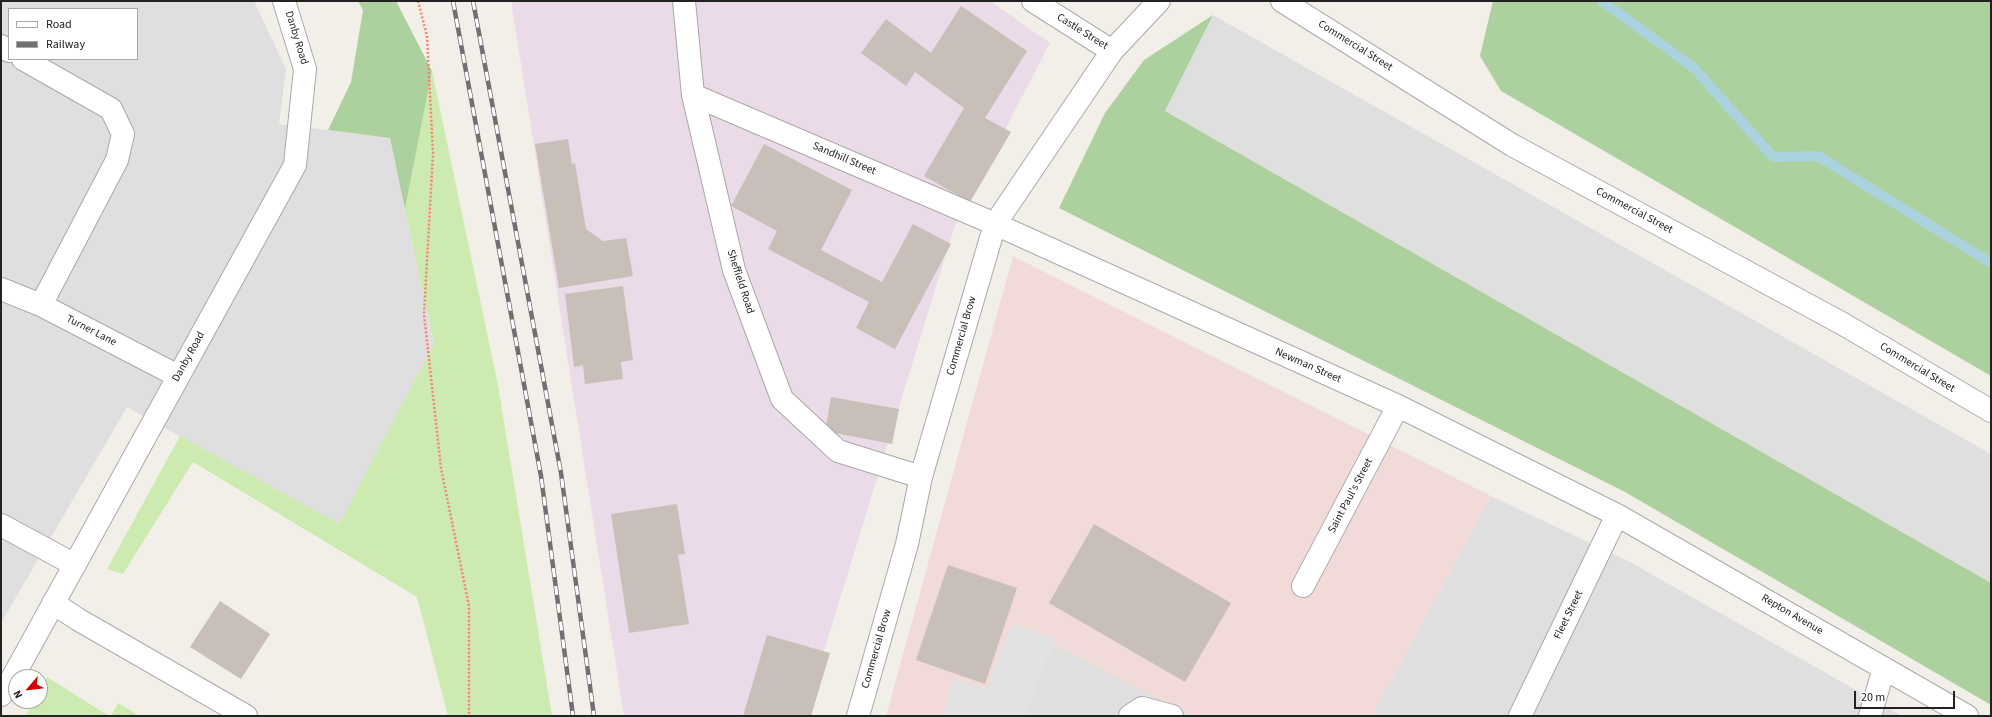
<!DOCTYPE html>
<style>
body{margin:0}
#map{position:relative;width:1992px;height:717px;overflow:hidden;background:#f2efe9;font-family:"Source Sans 3",sans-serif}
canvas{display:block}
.frame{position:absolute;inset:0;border:2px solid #222;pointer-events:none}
.legend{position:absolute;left:8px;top:8px;width:130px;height:52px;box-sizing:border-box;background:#fff;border:1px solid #a7a7a7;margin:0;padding:5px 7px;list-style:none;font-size:12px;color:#222}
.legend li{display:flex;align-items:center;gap:8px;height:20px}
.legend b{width:20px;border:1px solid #a7a7a7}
.north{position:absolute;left:8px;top:669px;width:40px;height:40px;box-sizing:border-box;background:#fff;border:1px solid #a7a7a7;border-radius:50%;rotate:242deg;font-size:11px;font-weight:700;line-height:16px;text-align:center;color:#222}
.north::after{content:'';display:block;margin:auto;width:14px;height:18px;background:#d40000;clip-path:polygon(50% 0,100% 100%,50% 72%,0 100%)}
.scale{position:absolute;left:1854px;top:691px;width:101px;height:18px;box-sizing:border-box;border:2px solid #222;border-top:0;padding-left:5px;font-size:12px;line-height:14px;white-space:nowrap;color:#222;-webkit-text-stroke:3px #fff;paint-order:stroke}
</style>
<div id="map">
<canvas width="1992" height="717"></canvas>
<div class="frame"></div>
<ul class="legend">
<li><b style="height:5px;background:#fff"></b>Road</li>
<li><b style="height:5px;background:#707070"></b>Railway</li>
</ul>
<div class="north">N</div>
<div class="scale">20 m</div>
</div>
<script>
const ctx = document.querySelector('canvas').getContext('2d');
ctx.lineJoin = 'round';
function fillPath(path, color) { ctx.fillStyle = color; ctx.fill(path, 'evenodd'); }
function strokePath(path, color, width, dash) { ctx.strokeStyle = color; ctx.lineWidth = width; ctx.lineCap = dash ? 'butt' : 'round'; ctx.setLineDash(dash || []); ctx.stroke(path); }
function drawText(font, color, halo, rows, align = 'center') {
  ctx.font = font + ' "Source Sans 3",sans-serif'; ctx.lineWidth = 3; ctx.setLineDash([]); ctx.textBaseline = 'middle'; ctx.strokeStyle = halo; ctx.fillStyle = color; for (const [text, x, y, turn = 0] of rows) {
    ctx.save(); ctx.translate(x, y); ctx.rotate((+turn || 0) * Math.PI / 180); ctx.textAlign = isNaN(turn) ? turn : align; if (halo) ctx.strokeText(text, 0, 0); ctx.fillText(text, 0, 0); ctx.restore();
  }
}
fillPath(new Path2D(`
 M 1,1 L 254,1 L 286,69 L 279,124 L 390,138 L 434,344 L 339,525 L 127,407 L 1,623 ZM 9,9 L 137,9 L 137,59 L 9,59 Z
 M 1213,15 L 1991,454 L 1991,583 L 1165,111 Z
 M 1491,496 L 1630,562 L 1902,716 L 1372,716 Z
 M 1053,644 L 1194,716 L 1014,716 Z`), '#e0dfdf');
fillPath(new Path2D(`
 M 1013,256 L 1491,496 L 1372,716 L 1194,716 L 1053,644 L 1014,716 L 886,716 Z`), '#f2dad9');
fillPath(new Path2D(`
 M 511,1 L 990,1 L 1050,43 L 954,228 L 804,716 L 624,716 Z`), '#ebdbe8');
fillPath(new Path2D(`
 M 432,71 L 498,385 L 552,716 L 448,716 L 417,597 L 193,462 L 123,574 L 107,569 L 180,436 L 339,524 L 434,344 L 405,209 Z
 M 47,677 L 109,716 L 26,716 L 34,701 L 40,701 L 40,691 Z
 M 118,703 L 140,716 L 111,716 Z`), '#cdebb0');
fillPath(new Path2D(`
 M 358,1 L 396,1 L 432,71 L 405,209 L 390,138 L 328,130 L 351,82 L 363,10 Z
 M 1493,1 L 1991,1 L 1991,376 L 1501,91 L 1480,56 Z
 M 1213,15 L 1165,111 L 1991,583 L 1991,705 L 1625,492 L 1059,208 L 1105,113 L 1144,60 Z`), '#add19e');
fillPath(new Path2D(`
 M 1012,624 L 1055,638 L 1025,716 L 943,716 L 953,679 L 987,688 Z`), '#e2e2e2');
strokePath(new Path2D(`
 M 1602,1 L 1694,68 L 1773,157 L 1818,156 L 1991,263`), '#aad3df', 10);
fillPath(new Path2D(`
 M 961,6 L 1027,51 L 985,118 L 1011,132 L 970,202 L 924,176 L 964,108 L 915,72 L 906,86 L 861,53 L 886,19 L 931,53 Z
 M 568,139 L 572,164 L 575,163 L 586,229 L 603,241 L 626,238 L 633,276 L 559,288 L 535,144 Z
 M 764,144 L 852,190 L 821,250 L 882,282 L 913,224 L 951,244 L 895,349 L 856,328 L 869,302 L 768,249 L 777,231 L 731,206 Z
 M 623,286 L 633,360 L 621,362 L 623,379 L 585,384 L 583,365 L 574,367 L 565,294 Z
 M 831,397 L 899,409 L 892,444 L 830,432 L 826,426 Z
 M 677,504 L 685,554 L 678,555 L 689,624 L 629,633 L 611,514 Z
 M 1094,524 L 1231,603 L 1185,682 L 1049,603 Z
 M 948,565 L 1017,588 L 985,684 L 916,660 Z
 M 220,601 L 270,634 L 241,679 L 190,647 Z
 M 767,635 L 830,653 L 811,716 L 743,716 Z`), '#c7bfb8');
const minor = new Path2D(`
 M 684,1 L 693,95 L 734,270 L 782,399 L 838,451 L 921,477
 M 1033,1 L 1112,51
 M 1282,1 L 1512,145 L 1843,324 L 1991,411
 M 1,46 L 9,51
 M 23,59 L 111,109 L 123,134 L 117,160 L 41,305
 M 693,95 L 995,224 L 1398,406 L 1617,515 L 1967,716
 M 1,289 L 41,305 L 178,376
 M 1,525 L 75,565
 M 1303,586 L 1398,406
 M 53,603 L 79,620 L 246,716
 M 1,695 L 9,684 L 295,165 L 305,69 L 284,1
 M 858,716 L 907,544 L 921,477 L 995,224 L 1112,51 L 1159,1
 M 1130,716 L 1142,708 L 1172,716
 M 1520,716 L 1617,515
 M 1870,716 L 1884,668`);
strokePath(minor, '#a9a9a9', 24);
strokePath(new Path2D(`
 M 418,1 L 427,36 L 433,153 L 424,314 L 441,468 L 469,606 L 469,716`), '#fa8072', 2.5, [2, 2]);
strokePath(minor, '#fff', 22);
const rail = new Path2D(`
 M 453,1 L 541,476 L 573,716
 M 473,1 L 561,473 L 594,716`);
strokePath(rail, '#707070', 4.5);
strokePath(rail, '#fff', 3, [9]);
drawText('11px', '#222', '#fff', [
 ["Castle Street",1082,32,32],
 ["Danby Road",296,38,73],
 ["Commercial Street",1355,46,32],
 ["Sandhill Street",844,159,23],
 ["Commercial Street",1634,211,28],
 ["Sheffield Road",740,282,72],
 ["Turner Lane",91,331,27],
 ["Commercial Brow",962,336,-74],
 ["Danby Road",189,357,-61],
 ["Newman Street",1308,366,24],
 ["Commercial Street",1917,368,31],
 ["Saint Paul's Street",1351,496,-62],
 ["Fleet Street",1569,615,-64],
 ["Repton Avenue",1792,615,30],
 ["Commercial Brow",877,649,-74]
]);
</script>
